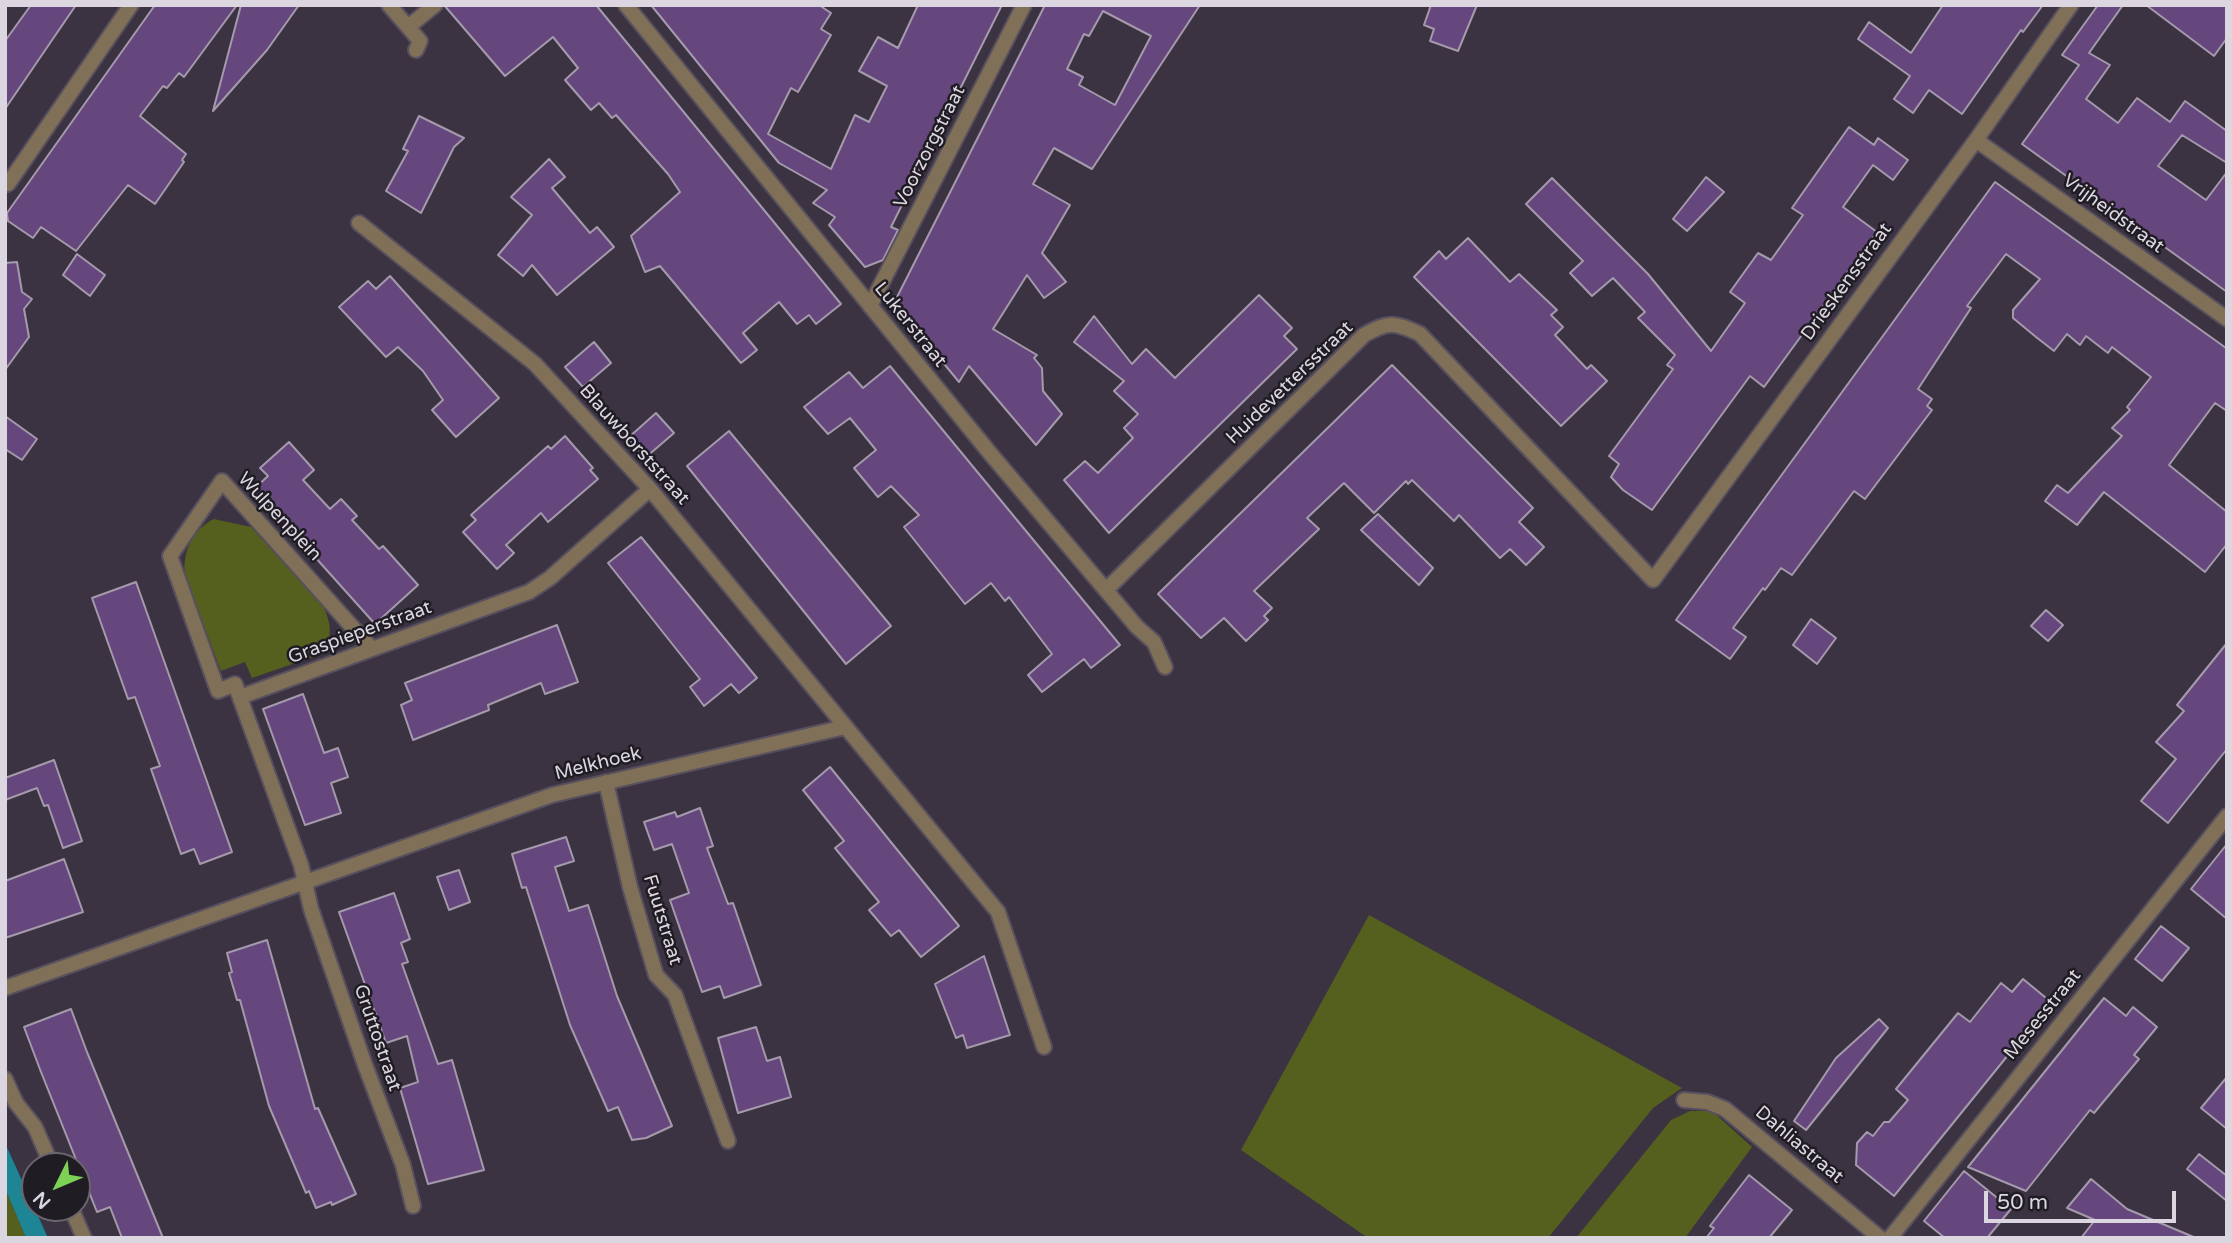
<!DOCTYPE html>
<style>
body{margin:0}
#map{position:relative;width:2232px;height:1243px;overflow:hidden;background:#3b3342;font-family:"Varela Round",sans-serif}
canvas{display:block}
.frame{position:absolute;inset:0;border:7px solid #dbd6df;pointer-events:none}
.north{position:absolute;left:21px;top:1152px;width:70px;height:70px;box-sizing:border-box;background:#201c23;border:2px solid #6b666e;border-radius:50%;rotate:227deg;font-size:19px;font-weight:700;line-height:28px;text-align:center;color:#dbd6df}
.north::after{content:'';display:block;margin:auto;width:24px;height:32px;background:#7dd154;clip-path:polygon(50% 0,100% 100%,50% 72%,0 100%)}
.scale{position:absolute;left:1984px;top:1191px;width:192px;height:32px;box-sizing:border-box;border:4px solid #dbd6df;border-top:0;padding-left:9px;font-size:21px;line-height:24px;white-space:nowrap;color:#dbd6df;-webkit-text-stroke:5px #201c23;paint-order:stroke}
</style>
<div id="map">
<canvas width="2232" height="1243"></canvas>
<div class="frame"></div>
<div class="north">N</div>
<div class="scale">50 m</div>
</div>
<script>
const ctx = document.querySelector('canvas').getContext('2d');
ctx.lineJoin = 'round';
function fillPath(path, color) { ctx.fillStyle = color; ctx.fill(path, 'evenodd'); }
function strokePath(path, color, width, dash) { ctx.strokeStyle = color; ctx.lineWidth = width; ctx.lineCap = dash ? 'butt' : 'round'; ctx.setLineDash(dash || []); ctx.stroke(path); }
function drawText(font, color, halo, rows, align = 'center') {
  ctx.font = font + ' "Varela Round",sans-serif'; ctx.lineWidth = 5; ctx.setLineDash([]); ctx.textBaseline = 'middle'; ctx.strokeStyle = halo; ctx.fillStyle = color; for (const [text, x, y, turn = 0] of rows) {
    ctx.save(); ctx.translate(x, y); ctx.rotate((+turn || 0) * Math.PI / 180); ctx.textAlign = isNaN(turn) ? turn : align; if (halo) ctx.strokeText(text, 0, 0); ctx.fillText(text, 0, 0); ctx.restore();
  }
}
fillPath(new Path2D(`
 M 214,519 L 251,527 L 323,606 C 331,622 334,640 321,654 L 252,678 L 245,662 L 221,671 L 185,575 C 182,552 193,529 214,519 Z
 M 1369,915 L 1682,1088 L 1653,1108 L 1548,1238 L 1368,1238 L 1241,1150 Z
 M 1690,1111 L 1712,1111 L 1752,1147 L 1685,1238 L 1576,1238 L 1671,1120 Z
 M 5,1188 L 26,1238 L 5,1238 Z`), '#555f1e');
fillPath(new Path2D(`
 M 5,1143 L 48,1238 L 26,1238 L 5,1188 Z`), '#1d8594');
const building = new Path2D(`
 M 31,5 L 76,5 L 5,109 L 5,41 Z
 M 155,5 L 237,5 L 184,77 L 179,73 L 167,88 L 163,86 L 140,116 L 186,154 L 182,160 L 184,162 L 155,204 L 128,185 L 76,251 L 41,227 L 33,238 L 8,221 L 7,213 Z
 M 241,5 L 299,5 L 267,50 L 213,111 Z
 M 444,5 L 596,5 L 841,304 L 816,324 L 809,315 L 797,324 L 779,302 L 743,333 L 757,350 L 741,363 L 660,266 L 645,272 L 631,236 L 680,192 L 668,174 L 616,115 L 612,118 L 599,103 L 591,110 L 565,80 L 578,68 L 553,37 L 505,76 Z
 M 651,5 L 819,5 L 831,13 L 821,29 L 831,35 L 798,92 L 791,88 L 768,134 L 831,169 L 855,115 L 869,122 L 887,86 L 859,71 L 878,37 L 898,48 L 918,5 L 1002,5 L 891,227 L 898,230 L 883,260 L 865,267 L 829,225 L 835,217 L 813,203 L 827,190 L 779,163 Z
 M 1045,5 L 1200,5 L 1092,169 L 1054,148 L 1033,184 L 1070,205 L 1042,253 L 1066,282 L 1044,298 L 1027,275 L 993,329 L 1037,355 L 1034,358 L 1042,368 L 1043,391 L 1062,414 L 1036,445 L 969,366 L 959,382 L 894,303 ZM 1103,11 L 1151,36 L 1115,105 L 1079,85 L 1083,77 L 1067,69 L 1084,34 L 1089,36 Z
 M 1431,5 L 1477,5 L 1458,51 L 1430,41 L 1434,29 L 1424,25 Z
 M 1943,5 L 2043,5 L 2023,32 L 2021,30 L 1962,114 L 1929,90 L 1913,113 L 1894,99 L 1910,76 L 1858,39 L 1869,22 L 1911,53 Z
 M 2098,5 L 2123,5 L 2089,53 L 2110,65 L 2086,99 L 2118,123 L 2137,98 L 2170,122 L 2185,101 L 2227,131 L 2227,163 L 2182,135 L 2158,166 L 2206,200 L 2227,172 L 2227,292 L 2022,144 L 2079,65 L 2062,55 Z
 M 2146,5 L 2227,5 L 2227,38 L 2214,56 Z
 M 419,116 L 464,138 L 454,147 L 421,213 L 386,191 L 408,151 L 403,149 Z
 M 1849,127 L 1874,145 L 1878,138 L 1908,160 L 1893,180 L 1873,165 L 1843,207 L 1877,232 L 1764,387 L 1750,376 L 1652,510 L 1623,490 L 1611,477 L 1619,464 L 1609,456 L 1673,369 L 1667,365 L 1675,355 L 1638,318 L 1645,312 L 1613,278 L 1592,296 L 1570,273 L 1583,261 L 1526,204 L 1552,178 L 1648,274 L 1711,351 L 1745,303 L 1730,292 L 1758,253 L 1771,260 L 1803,215 L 1792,208 Z
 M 549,159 L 565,177 L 552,188 L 590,233 L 597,227 L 614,247 L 557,295 L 532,265 L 523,276 L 498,255 L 532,215 L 511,197 Z
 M 1706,177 L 1724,192 L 1687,231 L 1673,219 Z
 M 1995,182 L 2226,348 L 2227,411 L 2215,403 L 2169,465 L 2227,512 L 2227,544 L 2205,572 L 2104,492 L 2077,525 L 2045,501 L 2057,485 L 2068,493 L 2122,436 L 2112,428 L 2130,410 L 2127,407 L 2151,377 L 2112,347 L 2108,353 L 2086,336 L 2080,345 L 2067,334 L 2054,351 L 2036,337 L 2013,318 L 2013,310 L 2040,279 L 2006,254 L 1967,306 L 1971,308 L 1918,389 L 1932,399 L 1927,406 L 1932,410 L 1865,499 L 1854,491 L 1792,575 L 1781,568 L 1765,590 L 1763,588 L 1733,628 L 1746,637 L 1730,659 L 1676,620 Z
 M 1468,238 L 1510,282 L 1519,274 L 1557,310 L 1551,315 L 1563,327 L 1555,335 L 1587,369 L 1591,365 L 1607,381 L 1561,426 L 1414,277 L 1439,251 L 1446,259 Z
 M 77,254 L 105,275 L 90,296 L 63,275 Z
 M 17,262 L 22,292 L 32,299 L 24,309 L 29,337 L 5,370 L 5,263 Z
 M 390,276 L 499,398 L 456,437 L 432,410 L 443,400 L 423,371 L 398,347 L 386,357 L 339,307 L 368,281 L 376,289 Z
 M 1259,295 L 1292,328 L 1284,336 L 1297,349 L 1109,533 L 1064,480 L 1085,461 L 1098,473 L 1133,438 L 1124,428 L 1138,414 L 1114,391 L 1124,381 L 1074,342 L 1094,316 L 1132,364 L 1146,349 L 1175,378 Z
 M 594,342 L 611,363 L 583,387 L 565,367 Z
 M 1392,365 L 1533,508 L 1519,522 L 1544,547 L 1526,565 L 1510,549 L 1500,558 L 1459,515 L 1454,521 L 1412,480 L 1408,484 L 1406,481 L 1374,513 L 1344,483 L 1307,518 L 1319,529 L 1254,591 L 1272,608 L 1264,616 L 1268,620 L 1246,641 L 1224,618 L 1201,638 L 1158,594 Z
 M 890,366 L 1120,645 L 1091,668 L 1084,659 L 1042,692 L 1028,675 L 1052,654 L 1009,597 L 1005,601 L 991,583 L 965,604 L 904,527 L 919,515 L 891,486 L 878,497 L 854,468 L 876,450 L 850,418 L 828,434 L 804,407 L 849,372 L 863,388 Z
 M 656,413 L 674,433 L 645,458 L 628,438 Z
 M 5,416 L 37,439 L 22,460 L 5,449 Z
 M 729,431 L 891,626 L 846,664 L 687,466 Z
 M 565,436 L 593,468 L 590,470 L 598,479 L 548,522 L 541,513 L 506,545 L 514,553 L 497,569 L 463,532 L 476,520 L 471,515 L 548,446 L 551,449 Z
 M 289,442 L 314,470 L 303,480 L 330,509 L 341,499 L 357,516 L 352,520 L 379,549 L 383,546 L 418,585 L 375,624 L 254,489 L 268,476 L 260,468 Z
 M 1378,514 L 1433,568 L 1419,585 L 1361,530 Z
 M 641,537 L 757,678 L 739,693 L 731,684 L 704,706 L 690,687 L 700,679 L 608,563 Z
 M 136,582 L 232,852 L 200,864 L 194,849 L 181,854 L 151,769 L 160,766 L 135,697 L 128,699 L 92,598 Z
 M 2046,610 L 2063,625 L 2048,641 L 2031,626 Z
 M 1811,619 L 1836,638 L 1817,664 L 1793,645 Z
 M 557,625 L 578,682 L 545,694 L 541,683 L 488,705 L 489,710 L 413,740 L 401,705 L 412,700 L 405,683 Z
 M 2227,643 L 2227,749 L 2168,823 L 2141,801 L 2176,759 L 2156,742 L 2184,711 L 2177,705 Z
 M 303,694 L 324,753 L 338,748 L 348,777 L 331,783 L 341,813 L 305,825 L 263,709 Z
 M 54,760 L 82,841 L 63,848 L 48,805 L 44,806 L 37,788 L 5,800 L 5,778 Z
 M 830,767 L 959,926 L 921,957 L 899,930 L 891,936 L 869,910 L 879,902 L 835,848 L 844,841 L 803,790 Z
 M 700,808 L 713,846 L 707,848 L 728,904 L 733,903 L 761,985 L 724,998 L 720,986 L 702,992 L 670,900 L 689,893 L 672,844 L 654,850 L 644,822 L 675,812 L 677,817 Z
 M 566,837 L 574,861 L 555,867 L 569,911 L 588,905 L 617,996 L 672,1126 L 646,1138 L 632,1140 L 618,1107 L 608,1111 L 570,1025 L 526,887 L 522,888 L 512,854 Z
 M 2227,844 L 2227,919 L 2191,889 Z
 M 64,859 L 83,912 L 5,938 L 5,881 Z
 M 459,870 L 470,902 L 449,910 L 437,877 Z
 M 394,893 L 410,939 L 401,943 L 408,962 L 402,964 L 438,1064 L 452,1060 L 484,1170 L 428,1184 L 400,1088 L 418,1082 L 407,1036 L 386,1043 L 339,912 Z
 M 2161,926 L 2189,948 L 2162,981 L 2135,959 Z
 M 267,940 L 315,1109 L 318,1108 L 356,1194 L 332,1205 L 331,1202 L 316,1208 L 309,1191 L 306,1193 L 269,1106 L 240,1000 L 237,1000 L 229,973 L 232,972 L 227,953 Z
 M 984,956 L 1010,1035 L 967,1048 L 963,1035 L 956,1038 L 935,984 Z
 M 2023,979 L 2051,1002 L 1894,1196 L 1856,1165 L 1857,1143 L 1867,1132 L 1873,1136 L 1884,1122 L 1889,1122 L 1908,1100 L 1896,1089 L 1958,1013 L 1970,1022 L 2001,983 L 2012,992 Z
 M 2104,998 L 2126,1016 L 2133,1007 L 2157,1027 L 2134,1055 L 2139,1059 L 2094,1113 L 2090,1110 L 2026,1191 L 1968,1167 Z
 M 71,1009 L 87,1052 L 163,1238 L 122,1238 L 110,1207 L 97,1212 L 41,1072 L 24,1027 Z
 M 1879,1019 L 1888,1028 L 1806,1130 L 1794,1121 L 1836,1058 Z
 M 756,1027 L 767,1061 L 780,1057 L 791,1097 L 738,1113 L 718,1038 Z
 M 2227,1077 L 2227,1129 L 2201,1108 Z
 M 2199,1154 L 2227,1176 L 2227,1201 L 2187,1169 Z
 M 1964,1171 L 2011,1209 L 1987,1238 L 1945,1238 L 1924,1221 Z
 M 1749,1175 L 1792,1210 L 1769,1238 L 1706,1238 L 1714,1228 L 1710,1226 Z
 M 2091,1179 L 2127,1209 L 2196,1238 L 2081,1238 L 2095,1220 L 2067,1208 Z`);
fillPath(building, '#65477d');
strokePath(building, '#a49aac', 2);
const minor = new Path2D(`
 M 389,5 L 408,27 L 435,5
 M 626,5 L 989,452 L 1137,627 L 1154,642 L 1165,667
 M 408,27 L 420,41 L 416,50
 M 1976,140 L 2227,319
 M 5,182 L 8,184 L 131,5
 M 359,223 L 535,364 L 650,489 L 998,912 L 1044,1047
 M 870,306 L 1024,5
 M 1106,590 L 1364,335 C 1389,321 1394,322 1420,334 L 1653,580 L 1976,140 L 2071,5
 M 372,649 L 222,481 L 170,556 L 218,691 L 235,684 L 301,865 L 311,909 L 365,1065 L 403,1165 L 413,1206
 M 240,697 L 529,592 L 550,578 L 650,489
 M 606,782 L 630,887 L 656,975 L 675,995 L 728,1141
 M 5,988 L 552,795 L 845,727
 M 5,1079 L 16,1103 L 35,1127 L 52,1166
 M 1684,1100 L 1707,1102 L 1725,1109 L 1880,1238
 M 71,1208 L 84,1238
 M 1890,1238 L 2227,816`);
strokePath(minor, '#58505e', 18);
strokePath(minor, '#7f7057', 14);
drawText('19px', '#dbd6df', '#201c23', [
 ["Voorzorgstraat",930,147,-63],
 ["Vrijheidstraat",2113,214,36],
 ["Drieskensstraat",1847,282,-54],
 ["Lukerstraat",910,325,51],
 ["Huidevettersstraat",1290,383,-44],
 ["Blauwborststraat",634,445,48],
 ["Wulpenplein",279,517,47],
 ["Graspieperstraat",360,633,-20],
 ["Melkhoek",598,764,-14],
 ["Fuutstraat",662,920,73],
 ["Mesesstraat",2043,1015,-51],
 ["Gruttostraat",377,1038,71],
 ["Dahliastraat",1799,1145,40]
]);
</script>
